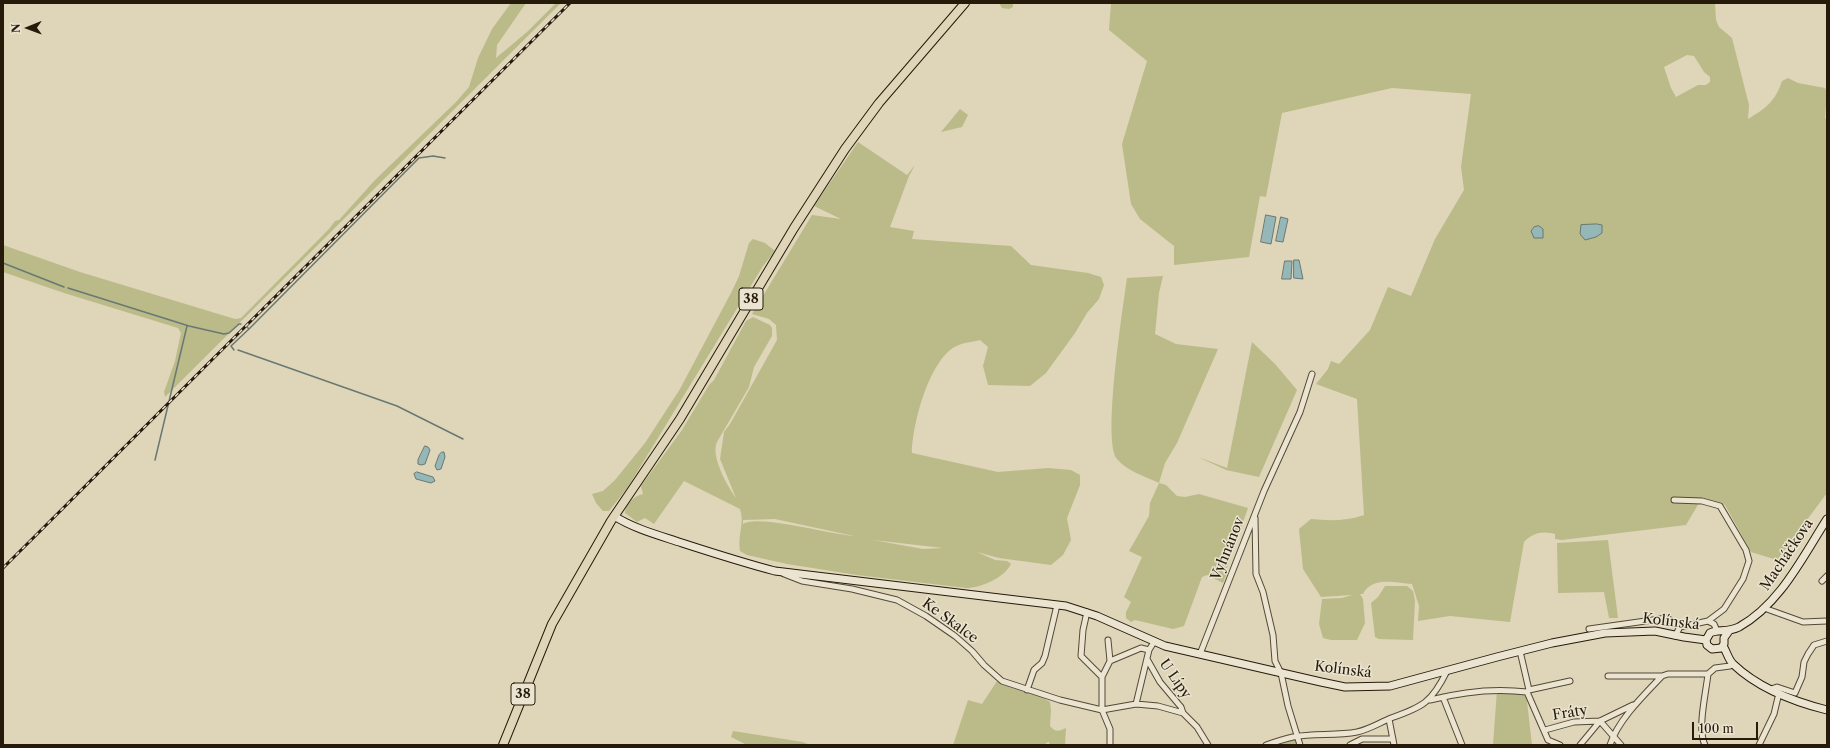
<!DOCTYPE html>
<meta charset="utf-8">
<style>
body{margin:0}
#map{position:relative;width:1830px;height:748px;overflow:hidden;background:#dfd5b8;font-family:"Libre Caslon Text",serif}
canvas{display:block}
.frame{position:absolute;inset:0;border:4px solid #261a0a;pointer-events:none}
.north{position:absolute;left:8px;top:8px;width:40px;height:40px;-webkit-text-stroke:3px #eae4d1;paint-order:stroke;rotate:269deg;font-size:11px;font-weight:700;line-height:16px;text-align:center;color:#261a0a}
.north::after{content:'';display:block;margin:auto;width:14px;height:18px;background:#261a0a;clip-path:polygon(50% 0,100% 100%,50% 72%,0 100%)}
.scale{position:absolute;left:1692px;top:722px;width:66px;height:18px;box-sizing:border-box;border:2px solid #261a0a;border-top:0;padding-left:5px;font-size:12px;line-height:14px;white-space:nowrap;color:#261a0a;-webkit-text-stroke:3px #eae4d1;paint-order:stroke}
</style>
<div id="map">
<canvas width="1830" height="748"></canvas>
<div class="frame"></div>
<div class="north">N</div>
<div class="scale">100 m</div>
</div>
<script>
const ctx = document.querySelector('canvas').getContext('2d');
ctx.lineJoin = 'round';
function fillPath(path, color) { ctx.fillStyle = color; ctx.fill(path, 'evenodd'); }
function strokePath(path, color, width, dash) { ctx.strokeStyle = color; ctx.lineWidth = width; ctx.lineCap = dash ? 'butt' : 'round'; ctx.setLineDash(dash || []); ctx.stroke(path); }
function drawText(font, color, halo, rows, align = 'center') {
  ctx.font = font + ' "Libre Caslon Text",serif'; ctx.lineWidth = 3; ctx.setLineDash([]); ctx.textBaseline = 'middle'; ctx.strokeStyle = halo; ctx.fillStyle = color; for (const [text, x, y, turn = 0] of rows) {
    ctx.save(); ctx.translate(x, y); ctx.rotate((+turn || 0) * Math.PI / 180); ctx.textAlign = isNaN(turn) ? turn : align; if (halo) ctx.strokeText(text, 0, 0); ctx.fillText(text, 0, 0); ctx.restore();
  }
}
fillPath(new Path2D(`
 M 511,3 L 526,3 L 497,45 L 496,58 L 527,32 L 556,3 L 561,3 L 165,397 L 164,392 L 175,361 L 181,333 L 178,328 L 64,293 L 3,272 L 3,245 L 80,272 L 235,319 L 241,318 L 329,229 L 335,221 L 339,220 L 375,180 L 456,102 L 469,87 L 478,58 L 492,29 Z
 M 999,3 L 1013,3 L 1013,7 L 1009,9 L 1002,8 Z
 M 1111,3 L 1715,3 L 1716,20 L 1719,27 L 1732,38 L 1749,105 L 1748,119 C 1766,108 1775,102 1782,81 L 1788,78 L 1798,83 L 1825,88 L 1827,93 L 1825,118 L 1827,120 L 1827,493 L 1777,560 L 1751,552 L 1725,505 L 1702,498 L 1686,525 L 1562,540 L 1555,539 L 1555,534 C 1542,531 1534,532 1524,542 L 1510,622 L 1450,616 L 1418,621 L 1419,606 L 1412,584 C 1396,583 1372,576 1363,594 L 1360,594 L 1363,599 L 1365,623 L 1357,640 L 1331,640 L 1323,638 L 1319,624 L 1322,599 L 1342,598 L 1352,595 L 1321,597 L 1303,569 L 1299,529 L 1311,519 C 1329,521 1347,521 1364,515 L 1357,399 L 1316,384 L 1328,369 L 1331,361 L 1339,364 L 1370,330 L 1388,287 L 1411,296 L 1435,239 L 1464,190 L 1461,167 L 1471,94 L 1392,88 L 1282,113 L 1266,197 L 1260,196 L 1249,257 L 1174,265 L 1174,246 L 1140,219 L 1131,204 L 1122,144 L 1147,61 L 1109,30 ZM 1687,55 L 1694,56 L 1704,72 L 1710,77 L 1710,82 L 1706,85 L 1698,85 L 1676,97 L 1671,88 L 1664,67 Z
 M 960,109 L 968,115 L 962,127 L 941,132 Z
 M 858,142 L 907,175 L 915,165 L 909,176 L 890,227 L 914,231 L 912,239 L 1011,246 L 1031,265 L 1088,273 L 1101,277 L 1104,285 L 1099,299 L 1087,313 L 1075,333 L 1046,373 L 1030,386 L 988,385 L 983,366 L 988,347 L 980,340 C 973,342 965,342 959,345 C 930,355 912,425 912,453 L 998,472 L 1048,468 L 1071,470 L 1080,475 L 1080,485 L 1067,518 L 1071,540 L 1063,555 L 1051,565 L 999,558 L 977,552 L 995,560 L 1007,561 L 1011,564 C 1004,578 981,588 966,588 L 857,575 L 787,564 L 747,555 L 740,551 C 737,537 745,523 740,509 L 684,481 L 654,524 L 645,518 L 637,522 L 625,513 C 625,504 634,496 643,494 L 641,486 L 682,430 L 709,385 L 714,380 L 746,321 L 753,317 L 770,325 L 772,328 L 772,336 L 754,367 L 749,387 L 717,442 C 710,456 728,487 736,498 L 720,459 L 724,432 L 730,424 L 777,340 L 776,325 L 769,319 L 752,314 L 812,215 L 841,219 L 814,206 ZM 775,519 L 854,536 C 833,535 757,514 743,524 L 743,520 ZM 873,540 L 943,548 L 923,549 Z
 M 753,239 L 765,243 L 775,251 L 763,266 L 628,487 L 609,511 L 603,511 L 596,503 L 592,494 L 603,491 L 615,480 L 645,443 L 680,389 L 732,291 L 739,276 L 749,243 Z
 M 1163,276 L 1159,293 L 1155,334 L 1176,344 L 1218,349 L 1177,443 L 1165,463 L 1159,483 L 1166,485 L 1177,496 L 1185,497 L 1199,494 L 1248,508 L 1229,562 L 1227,568 L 1223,568 L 1222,572 L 1227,573 L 1223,583 L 1207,575 L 1202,577 L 1184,626 L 1173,629 L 1135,620 L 1131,622 L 1126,618 L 1126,612 L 1131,602 L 1124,597 L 1142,557 L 1129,551 L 1149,516 L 1150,503 L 1159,483 C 1145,476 1128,472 1117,459 C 1102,441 1123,307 1127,278 Z
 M 1252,342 L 1275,364 L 1297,390 L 1259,477 L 1226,470 L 1198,457 L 1227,468 Z
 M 1608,540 L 1618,618 L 1609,618 L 1604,592 L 1558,593 L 1557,543 Z
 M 1385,586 L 1407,586 L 1413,591 L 1415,601 L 1413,640 L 1379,639 L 1375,637 L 1371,603 L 1378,597 Z
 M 997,681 C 1013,691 1034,691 1050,702 L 1051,710 L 1050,726 C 1056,733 1059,731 1066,728 L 1065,745 L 1050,745 L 1049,742 L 1046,743 L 1046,745 L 953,745 L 968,700 L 982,704 Z
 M 1497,690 L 1526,693 L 1532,745 L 1493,745 Z
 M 733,731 L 803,742 L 810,745 L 747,745 L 731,737 Z
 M 1290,740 L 1297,740 L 1298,745 L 1275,745 Z`), '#babb89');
const water = new Path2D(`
 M 1266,215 L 1276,217 L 1271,244 L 1261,242 Z
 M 1281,217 L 1288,219 L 1283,242 L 1276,241 Z
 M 1597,224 L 1602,225 L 1602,233 L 1596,237 L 1585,240 L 1580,234 L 1581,225 Z
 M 1539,226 L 1543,229 L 1543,238 L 1534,238 L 1531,231 L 1534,227 Z
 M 1294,260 L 1299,260 L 1303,279 L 1294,278 Z
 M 1285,261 L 1292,261 L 1291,279 L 1282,279 Z
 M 425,446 L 428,447 L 430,450 L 425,464 L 421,465 L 418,464 L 418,460 Z
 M 442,452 L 444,452 L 445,457 L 441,469 L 437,470 L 435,466 L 439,455 Z
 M 417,472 L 433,477 L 435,481 L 431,483 L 416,479 L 414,474 Z`);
fillPath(water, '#96b7b7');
strokePath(water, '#697872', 1);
strokePath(new Path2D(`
 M 3,263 L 64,287
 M 68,288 L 189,326 L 224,334 L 229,333 L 239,324 L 241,324
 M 249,329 L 419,158 L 433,156 L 445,158
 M 234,350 L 231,346 L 249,329 L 247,327
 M 238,350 L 397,406 L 463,439
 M 155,460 L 187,326`), '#697872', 1.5);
const street = new Path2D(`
 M 1674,500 L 1702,501 L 1720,506 L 1746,550 L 1749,561 L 1743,579 L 1724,609 L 1708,621
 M 1255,518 L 1256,574 L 1263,592 L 1273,635 L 1275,661 L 1281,673 L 1288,706 L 1300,745
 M 784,574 L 802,581 L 852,589 L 897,600 L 926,616 L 955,636 L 972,651 L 984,665 L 1002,681 L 1060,700 L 1102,710 L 1136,704 L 1158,706 L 1183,713 L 1197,727 L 1208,745
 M 1822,581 L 1827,576
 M 1764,608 L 1803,622 L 1827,621
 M 1087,612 L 1083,630 L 1081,656 L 1102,677
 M 1589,629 L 1667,618 L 1680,627
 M 1675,636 L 1680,627 L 1708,621 L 1714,624 L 1717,631
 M 1108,640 L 1110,661 L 1102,677 L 1102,710 L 1110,729 L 1110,745
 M 1520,651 L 1529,690 L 1527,692
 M 1200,654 L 1264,491 L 1300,412 L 1312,374
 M 1147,659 L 1160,682 L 1181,707 L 1183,713
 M 1110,661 L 1141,648 L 1149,650
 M 1608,676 L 1662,676
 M 1771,689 L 1777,687 L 1795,693 L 1802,677 L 1804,662 L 1808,654 L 1814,645 L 1827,641
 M 1027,690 L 1034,670 L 1042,663 L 1045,656 L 1057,605
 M 1529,690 L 1570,681
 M 1527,692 L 1548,740 L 1560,745
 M 1443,697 L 1462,745
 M 1430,700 C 1461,692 1495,688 1527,692
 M 1136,704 L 1149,650 L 1154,642
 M 1389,719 L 1394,745
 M 1600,721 L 1621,745
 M 1545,730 L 1574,722 L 1600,721 L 1633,705
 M 1266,745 C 1275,742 1284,739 1293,737 C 1314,733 1336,736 1357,732 C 1370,729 1379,723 1391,718 C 1423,707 1432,702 1447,671
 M 1350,745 L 1362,739 L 1393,739
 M 1580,745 L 1600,721
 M 1610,745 C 1618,720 1644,695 1662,676 L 1668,674 L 1708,674 L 1715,668 L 1730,666 L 1733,664
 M 1705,745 C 1697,729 1706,693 1708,674
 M 1759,745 L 1774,714 L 1779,693`);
const secondary = new Path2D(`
 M 614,516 C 635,529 658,535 682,543 C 713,553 744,563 775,571 L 1066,606 L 1097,616 L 1165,646 L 1321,682 L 1345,687 L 1390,686 L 1497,657 L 1552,643 L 1605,633 L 1655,631 L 1684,637 L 1706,640
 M 1729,631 L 1724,638 L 1724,644 L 1721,648 L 1712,649 L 1707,645 L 1706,640 L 1710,633 C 1718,629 1727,633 1739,627 C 1780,604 1802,558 1827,519
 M 1723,646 C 1727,652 1728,659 1733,664 C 1758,688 1795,702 1827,710`);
const primary = new Path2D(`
 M 503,745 L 552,624 L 611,521 L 680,419 L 794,228 L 845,149 L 879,103 L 965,3`);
strokePath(street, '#544936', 7);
strokePath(secondary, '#261a0a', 9);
strokePath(primary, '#261a0a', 10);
strokePath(street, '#eae4d1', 5);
strokePath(secondary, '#eae4d1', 7);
strokePath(primary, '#dfd5b8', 8);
const rail = new Path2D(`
 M 3,568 L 570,3`);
strokePath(rail, '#261a0a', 3);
strokePath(rail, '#eae4d1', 1.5, [4.5]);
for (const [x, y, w] of [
 [751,299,24],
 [523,694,24]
]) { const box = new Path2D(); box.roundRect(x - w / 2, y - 11, w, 22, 3); ctx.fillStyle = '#eae4d1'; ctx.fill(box); strokePath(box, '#261a0a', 1); }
drawText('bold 13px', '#261a0a', null, [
 ["38",751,299],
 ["38",523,694]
]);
drawText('14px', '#261a0a', '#eae4d1', [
 ["Vyhnánov",1228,549,-68],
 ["Macháčkova",1787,555,-56],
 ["Ke Skalce",950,621,36],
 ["Kolínská",1671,622,7],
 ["Kolínská",1343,670,7],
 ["U Lípy",1175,679,55],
 ["Fráty",1570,713,-9]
]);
</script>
